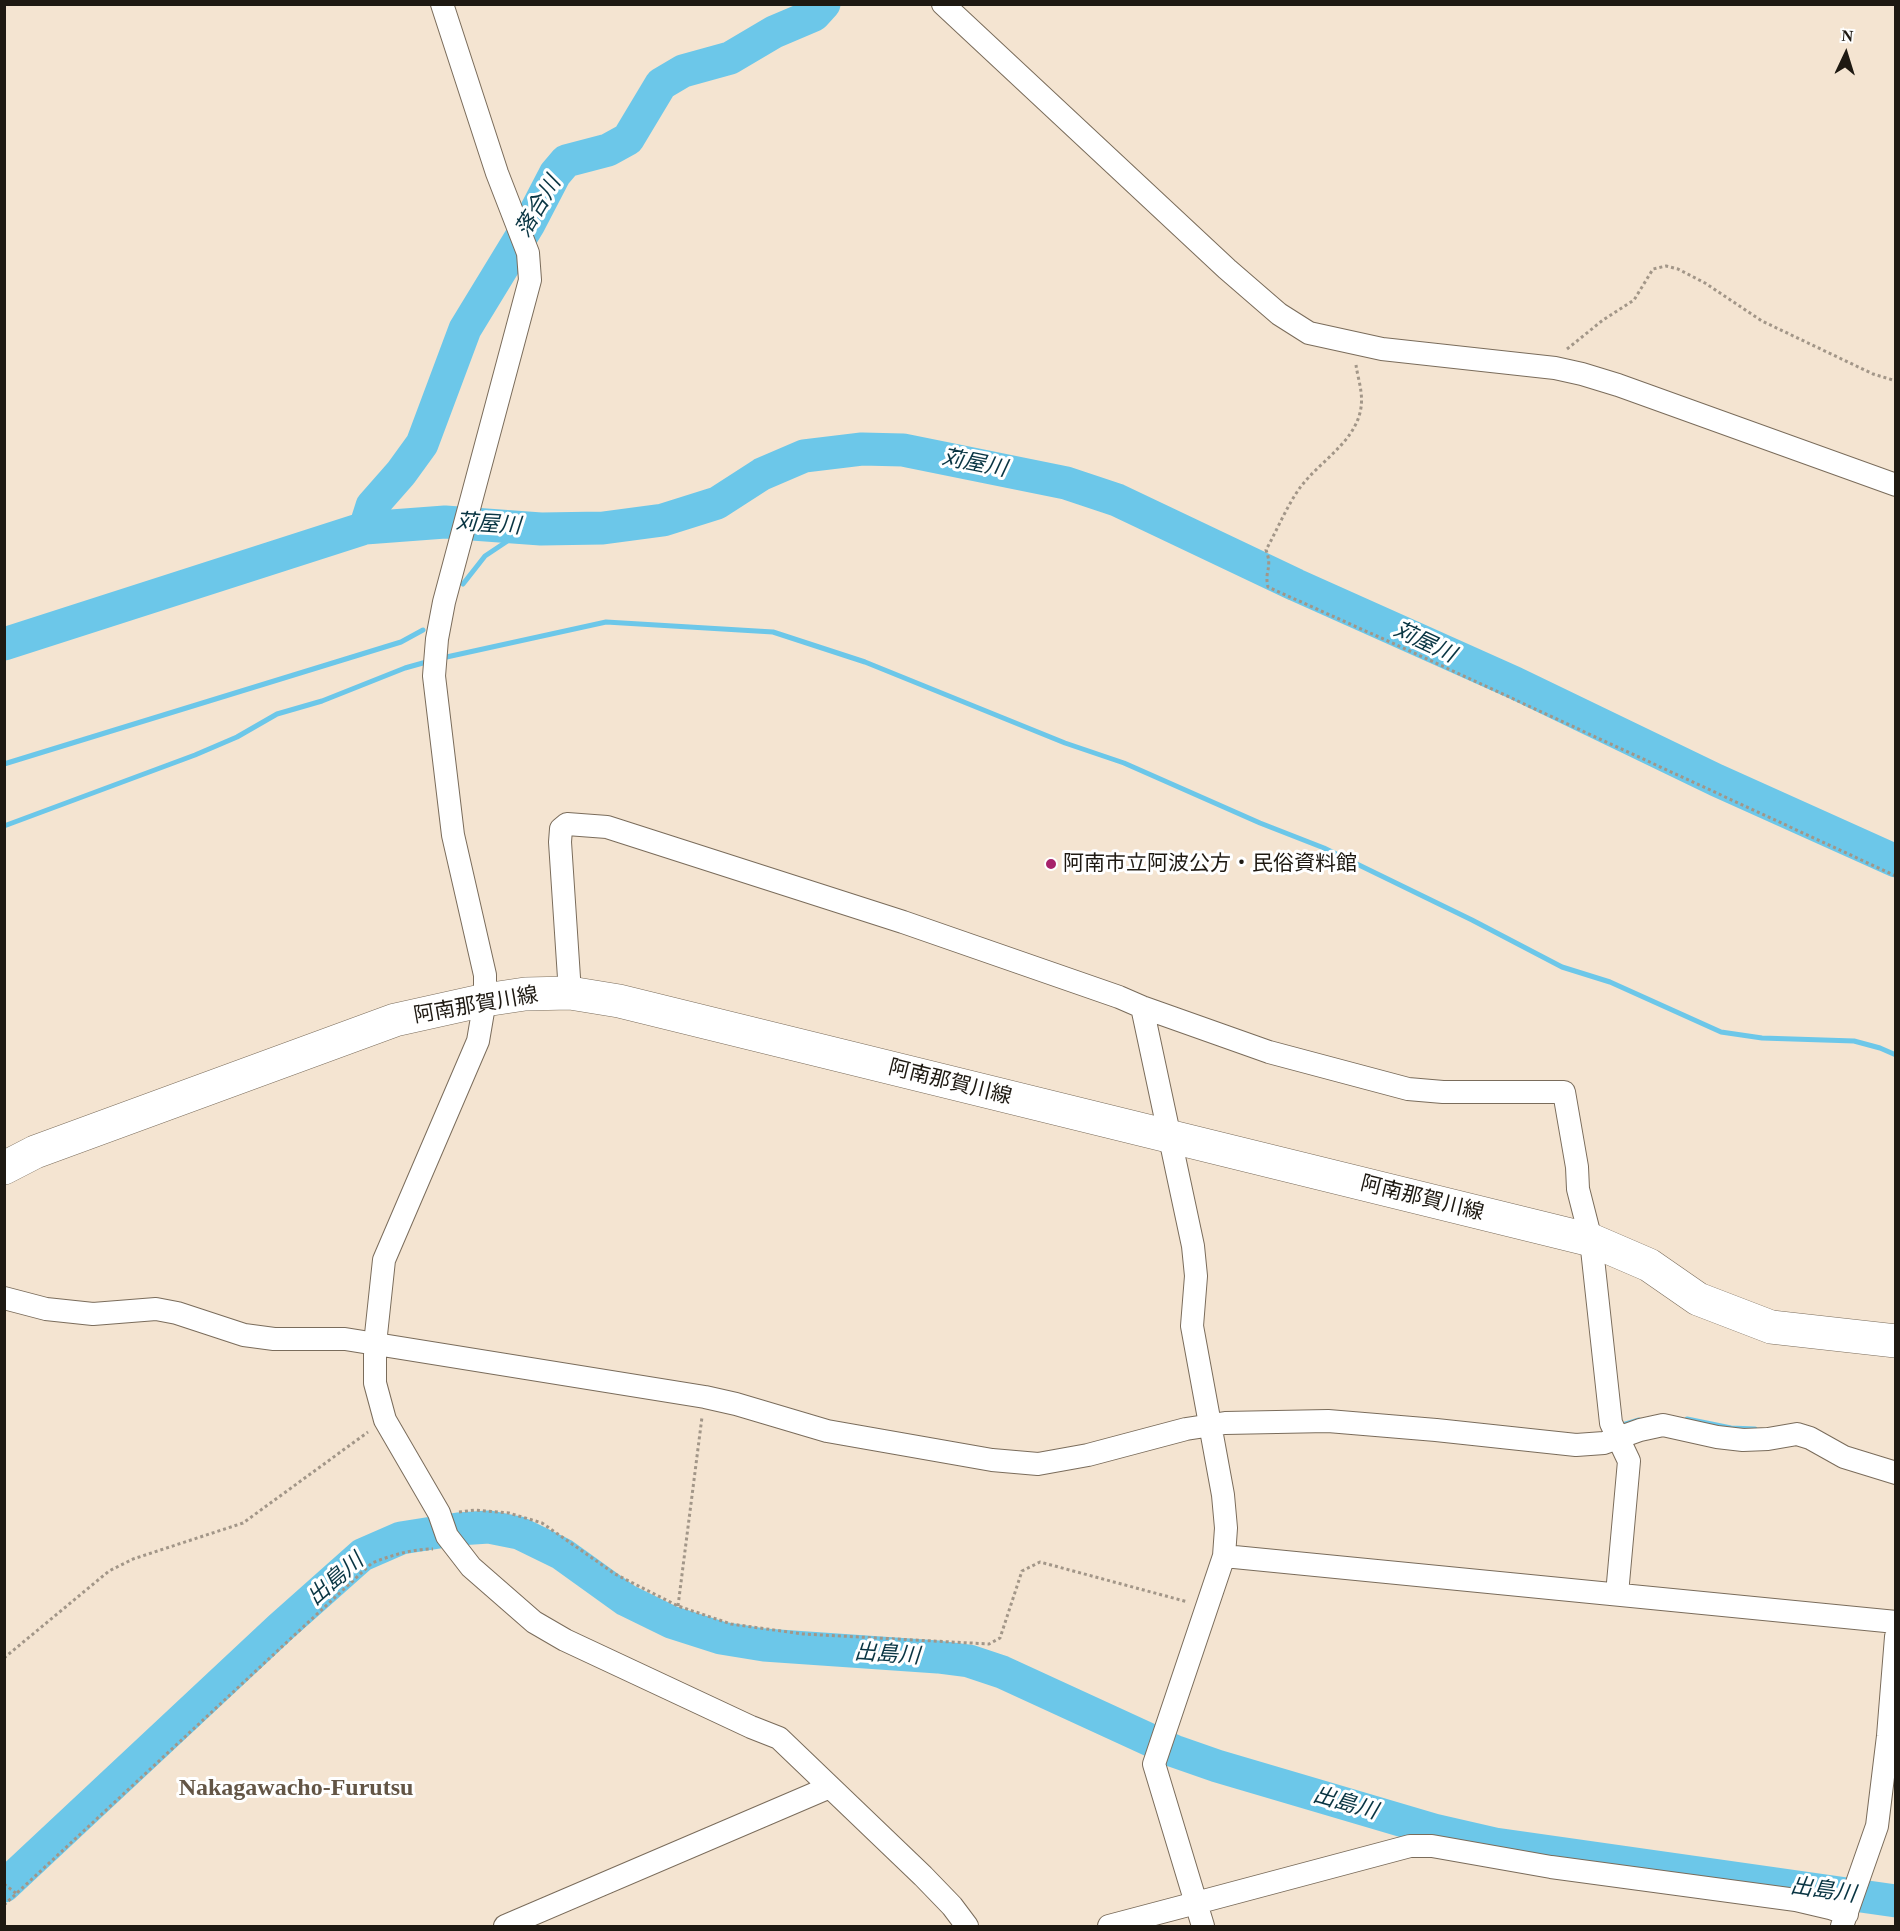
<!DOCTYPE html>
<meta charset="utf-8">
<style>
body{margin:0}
#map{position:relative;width:1900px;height:1931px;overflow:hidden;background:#f4e4d1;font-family:"Times New Roman",serif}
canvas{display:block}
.frame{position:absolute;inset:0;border:6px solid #1e1912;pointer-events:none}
.north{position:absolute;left:1816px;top:24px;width:60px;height:60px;-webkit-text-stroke:4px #fff;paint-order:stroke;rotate:4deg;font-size:16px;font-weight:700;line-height:24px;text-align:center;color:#1e1912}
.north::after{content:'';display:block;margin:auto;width:21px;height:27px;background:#1e1912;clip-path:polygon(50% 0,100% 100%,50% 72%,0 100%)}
</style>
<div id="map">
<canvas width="1900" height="1931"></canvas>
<div class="frame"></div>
<div class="north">N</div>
</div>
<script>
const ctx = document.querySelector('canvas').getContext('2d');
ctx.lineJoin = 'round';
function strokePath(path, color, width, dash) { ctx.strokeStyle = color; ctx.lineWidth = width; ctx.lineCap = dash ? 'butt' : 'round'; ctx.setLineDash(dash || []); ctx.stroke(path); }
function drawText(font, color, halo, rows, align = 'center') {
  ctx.font = font + ' "Times New Roman","Noto Sans JP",serif'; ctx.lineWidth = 6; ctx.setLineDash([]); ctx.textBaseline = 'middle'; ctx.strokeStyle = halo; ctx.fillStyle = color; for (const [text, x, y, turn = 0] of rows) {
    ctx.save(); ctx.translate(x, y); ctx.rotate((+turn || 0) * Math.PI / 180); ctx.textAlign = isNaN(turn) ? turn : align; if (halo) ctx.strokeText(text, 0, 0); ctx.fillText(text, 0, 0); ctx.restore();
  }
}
strokePath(new Path2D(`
 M 463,584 L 485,556 L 509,540 L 541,529
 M 442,658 L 606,622 L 773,632 L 865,662 L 1065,743 L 1124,763 L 1260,823 L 1324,848 L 1472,920 L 1562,967 L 1610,982 L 1721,1032 L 1762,1038 L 1854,1041 L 1880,1048 L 1896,1055
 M 4,764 L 401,642 L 423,630
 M 4,826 L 195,755 L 237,737 L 277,714 L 322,701 L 405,668 L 430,661
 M 1687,1419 L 1731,1428 L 1755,1429
 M 1619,1426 L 1639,1420`), '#6cc7e9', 5);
strokePath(new Path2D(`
 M 365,528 L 372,506 L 401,473 L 422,444 L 465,329 L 529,224 L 555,174 L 566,161 L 608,150 L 628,139 L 661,84 L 683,71 L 730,58 L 774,32 L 814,15 L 824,4
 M 4,644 L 365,528 L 445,522 L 541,529 L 603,528 L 663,520 L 717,503 L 762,474 L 804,456 L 862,449 L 903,450 L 1066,483 L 1117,500 L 1296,585 L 1515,683 L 1716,780 L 1896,861
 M 4,1886 L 281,1627 L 362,1555 L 401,1538 L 458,1529 L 489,1527 L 519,1533 L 562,1554 L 626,1600 L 671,1622 L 721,1638 L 764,1645 L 938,1657 L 969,1661 L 1002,1672 L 1174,1751 L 1217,1766 L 1434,1830 L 1495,1844 L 1896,1901`), '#6cc7e9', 33);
const minor = new Path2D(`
 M 442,4 L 497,173 L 528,253 L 530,280 L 444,602 L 437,639 L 434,676 L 453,835 L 485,975 L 485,1000 L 478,1041 L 384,1260 L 375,1344 L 375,1383 L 385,1420 L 439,1513 L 447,1536 L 471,1567 L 534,1622 L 565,1640 L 751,1727 L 779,1738 L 923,1876 L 952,1906 L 967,1926
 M 943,4 L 1227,269 L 1279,314 L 1309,333 L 1382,349 L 1555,368 L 1582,374 L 1618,385 L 1896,485
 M 570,993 L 560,842 L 561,829 L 567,824 L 607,827 L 903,922 L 1119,997 L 1142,1007 L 1269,1052 L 1408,1089 L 1443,1092 L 1564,1092 L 1577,1167 L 1578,1189 L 1591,1240 L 1611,1423 L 1629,1461 L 1617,1594
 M 1142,1007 L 1193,1246 L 1196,1276 L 1192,1326 L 1223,1495 L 1226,1528 L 1224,1556 L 1154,1764 L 1196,1903 L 1410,1846 L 1432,1846 L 1551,1867 L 1796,1900 L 1830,1908 L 1847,1914
 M 4,1298 L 46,1309 L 93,1314 L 156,1309 L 177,1313 L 244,1335 L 274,1339 L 345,1339 L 705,1397 L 736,1404 L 827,1431 L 992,1460 L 1038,1464 L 1088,1455 L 1186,1429 L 1225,1423 L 1328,1421 L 1436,1430 L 1576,1445 L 1604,1443 L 1640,1430 L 1663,1425 L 1717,1437 L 1743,1440 L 1768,1439 L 1797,1434 L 1810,1438 L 1844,1457 L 1896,1473
 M 1224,1556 L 1896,1622
 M 505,1926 L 830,1787
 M 1109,1926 L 1196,1903 L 1203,1926
 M 1842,1926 L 1877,1826 L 1888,1736 L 1896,1637`);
const primary = new Path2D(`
 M 4,1168 L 35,1152 L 395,1020 L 485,1000 L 525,994 L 570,993 L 619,1001 L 1591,1240 L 1649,1265 L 1698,1299 L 1771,1327 L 1896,1341`);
strokePath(minor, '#7a6c5b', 24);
strokePath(primary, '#7a6c5b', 34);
strokePath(new Path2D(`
 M 1567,349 L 1603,320 L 1634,300 L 1653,269 L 1666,266 L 1678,269 L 1705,283 L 1762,321 L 1873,374 L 1896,381
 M 1356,365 C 1357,373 1360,383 1361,392 C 1367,437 1321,458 1299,489 C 1286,508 1277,530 1266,550 C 1273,569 1264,570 1268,587 L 1399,646 L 1896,876
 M 459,1512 L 475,1510 L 509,1513 L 542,1523 L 615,1574 L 678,1606 L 731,1624 L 803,1634 L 989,1644 L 1000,1638 L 1022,1571 L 1040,1562 L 1188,1602
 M 678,1606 L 702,1417
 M 4,1658 L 109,1571 L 133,1559 L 243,1523 L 368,1432
 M 4,1884 L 17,1894
 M 4,1905 L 372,1563 C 392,1555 412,1549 433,1549`), '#a29688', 3, [3, 3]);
strokePath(minor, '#fff', 22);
strokePath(primary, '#fff', 33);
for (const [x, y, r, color] of [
 [1051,864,6,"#a7226b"]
]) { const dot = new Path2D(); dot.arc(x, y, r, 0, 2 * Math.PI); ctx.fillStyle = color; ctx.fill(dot); strokePath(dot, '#fff', 2); }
drawText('21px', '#1e1912', '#fff', [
 ["阿南市立阿波公方・民俗資料館",1063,864]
], 'left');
drawText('21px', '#1e1912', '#fff', [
 ["阿南那賀川線",476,1006,-10],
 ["阿南那賀川線",950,1083,14],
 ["阿南那賀川線",1422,1199,14]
]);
drawText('italic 22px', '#093543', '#fff', [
 ["落合川",539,207,-59],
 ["苅屋川",974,464,11],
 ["苅屋川",488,525,4],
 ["苅屋川",1424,643,25],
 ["出島川",336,1580,-41],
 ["出島川",887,1655,4],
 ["出島川",1345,1804,16],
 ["出島川",1823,1891,8]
]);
drawText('bold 24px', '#635545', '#fff', [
 ["Nakagawacho-Furutsu",296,1789]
]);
</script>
